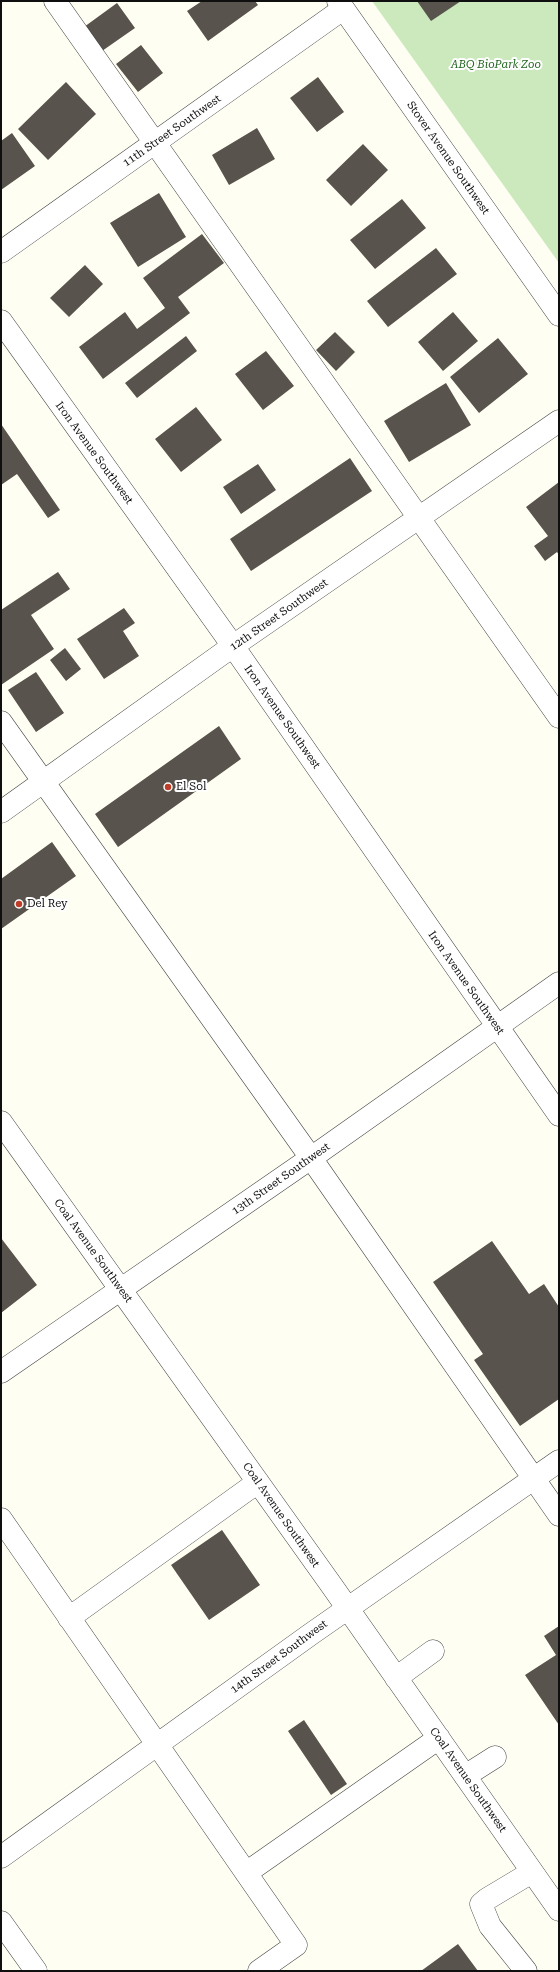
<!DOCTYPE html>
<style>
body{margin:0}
#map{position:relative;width:560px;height:1972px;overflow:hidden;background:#fffef2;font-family:"Roboto Serif",serif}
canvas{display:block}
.frame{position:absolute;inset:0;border:2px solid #0f0f0f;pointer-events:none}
</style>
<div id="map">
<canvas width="560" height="1972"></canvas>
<div class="frame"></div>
</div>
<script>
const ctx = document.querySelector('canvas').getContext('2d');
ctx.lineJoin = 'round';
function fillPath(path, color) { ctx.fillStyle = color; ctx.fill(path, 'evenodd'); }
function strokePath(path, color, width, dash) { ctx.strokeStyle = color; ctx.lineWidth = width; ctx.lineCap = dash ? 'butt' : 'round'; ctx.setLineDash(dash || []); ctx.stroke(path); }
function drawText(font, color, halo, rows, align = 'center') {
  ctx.font = font + ' "Roboto Serif",serif'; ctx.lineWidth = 4; ctx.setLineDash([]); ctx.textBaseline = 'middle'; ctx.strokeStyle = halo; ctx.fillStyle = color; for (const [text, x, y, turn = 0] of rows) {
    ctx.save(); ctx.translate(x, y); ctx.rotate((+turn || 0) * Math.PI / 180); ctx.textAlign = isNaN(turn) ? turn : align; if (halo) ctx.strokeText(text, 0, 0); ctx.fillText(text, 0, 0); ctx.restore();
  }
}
fillPath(new Path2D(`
 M 372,1 L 559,1 L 559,263 Z`), '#cbe9bc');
fillPath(new Path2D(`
 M 202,1 L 255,1 L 258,5 L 208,41 L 187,11 Z
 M 417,1 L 461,1 L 431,21 Z
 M 117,3 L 135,28 L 102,51 L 84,27 Z
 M 141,45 L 163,73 L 138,92 L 116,64 Z
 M 318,77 L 344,112 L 317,132 L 290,98 Z
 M 66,82 L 96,114 L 48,160 L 18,129 Z
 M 257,128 L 275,159 L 229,185 L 212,155 Z
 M 12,133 L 35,166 L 1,190 L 1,141 Z
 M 363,144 L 388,170 L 351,206 L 326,180 Z
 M 159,193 L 186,237 L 138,267 L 110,223 Z
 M 402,199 L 426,228 L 375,269 L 350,240 Z
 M 202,234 L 224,263 L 178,297 L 190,313 L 103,379 L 79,347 L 125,312 L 137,329 L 165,308 L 143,278 Z
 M 436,248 L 457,274 L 388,327 L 367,301 Z
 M 85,265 L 103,284 L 69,317 L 50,298 Z
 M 453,312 L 478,341 L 443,371 L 418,342 Z
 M 335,332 L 355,352 L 336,371 L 316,350 Z
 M 186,336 L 197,351 L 137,398 L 125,383 Z
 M 498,338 L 528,374 L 479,413 L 450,377 Z
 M 266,351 L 294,386 L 263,410 L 235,374 Z
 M 446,383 L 471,425 L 409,462 L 384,421 Z
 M 196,407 L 222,440 L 181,472 L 155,439 Z
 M 1,424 L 60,510 L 48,518 L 17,474 L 1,485 Z
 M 350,458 L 372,491 L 251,571 L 230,539 Z
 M 258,464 L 276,490 L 241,514 L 223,487 Z
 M 559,482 L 559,555 L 557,552 L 545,561 L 534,546 L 548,536 L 526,507 Z
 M 58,572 L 70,589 L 31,615 L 54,649 L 1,685 L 1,610 Z
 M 124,608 L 135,623 L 123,631 L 139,656 L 104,679 L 77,639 Z
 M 65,648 L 81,669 L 66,681 L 50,660 Z
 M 36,672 L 64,713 L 36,732 L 8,690 Z
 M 219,726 L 241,759 L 118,847 L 95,814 Z
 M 52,842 L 76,876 L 1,929 L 1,879 Z
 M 1,1238 L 37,1285 L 1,1313 Z
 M 492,1241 L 529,1294 L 544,1284 L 559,1307 L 559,1399 L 520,1426 L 474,1360 L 483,1354 L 433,1282 Z
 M 222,1530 L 260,1585 L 209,1620 L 171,1565 Z
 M 559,1626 L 559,1725 L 525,1675 L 556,1655 L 544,1636 Z
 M 304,1720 L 347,1784 L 331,1795 L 288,1731 Z
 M 458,1944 L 478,1971 L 421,1971 Z`), '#58534c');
const minor = new Path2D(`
 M 55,1 L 559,717
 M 338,1 L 559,315
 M 1,252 L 343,9
 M 1,321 L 233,646 L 559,1115
 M 1,722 L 311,1158 L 559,1515
 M 1,812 L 233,646 L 559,421
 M 1,1122 L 332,1586 L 559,1910
 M 1,1372 L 311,1158 L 559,983
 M 1,1519 L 296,1945 L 259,1971
 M 69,1618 L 258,1482
 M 396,1678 L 433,1651
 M 465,1776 L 495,1757
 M 1,1857 L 311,1634 L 559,1461
 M 246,1873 L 439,1738
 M 1,1922 L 36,1971
 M 526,1971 L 490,1926 L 481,1904 L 487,1899 L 532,1872`);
strokePath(minor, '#424242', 23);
strokePath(minor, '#fff', 22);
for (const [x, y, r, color] of [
 [168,787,4,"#bd3d29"],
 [19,904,4,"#bd3d29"]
]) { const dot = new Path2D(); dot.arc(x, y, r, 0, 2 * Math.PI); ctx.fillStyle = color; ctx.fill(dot); strokePath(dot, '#fff', 1.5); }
drawText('italic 11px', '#226620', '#fff', [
 ["ABQ BioPark Zoo",496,65]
]);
drawText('11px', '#0f0f0f', '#fff', [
 ["11th Street Southwest",172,131,-35],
 ["Stover Avenue Southwest",448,158,55],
 ["Iron Avenue Southwest",94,453,54],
 ["12th Street Southwest",279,615,-35],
 ["Iron Avenue Southwest",282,717,55],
 ["Iron Avenue Southwest",466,983,55],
 ["13th Street Southwest",281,1179,-35],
 ["Coal Avenue Southwest",93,1251,54],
 ["Coal Avenue Southwest",281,1515,55],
 ["14th Street Southwest",279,1657,-36],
 ["Coal Avenue Southwest",468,1780,55]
]);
drawText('11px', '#0f0f0f', '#fff', [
 ["El Sol",176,787],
 ["Del Rey",27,904]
], 'left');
</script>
